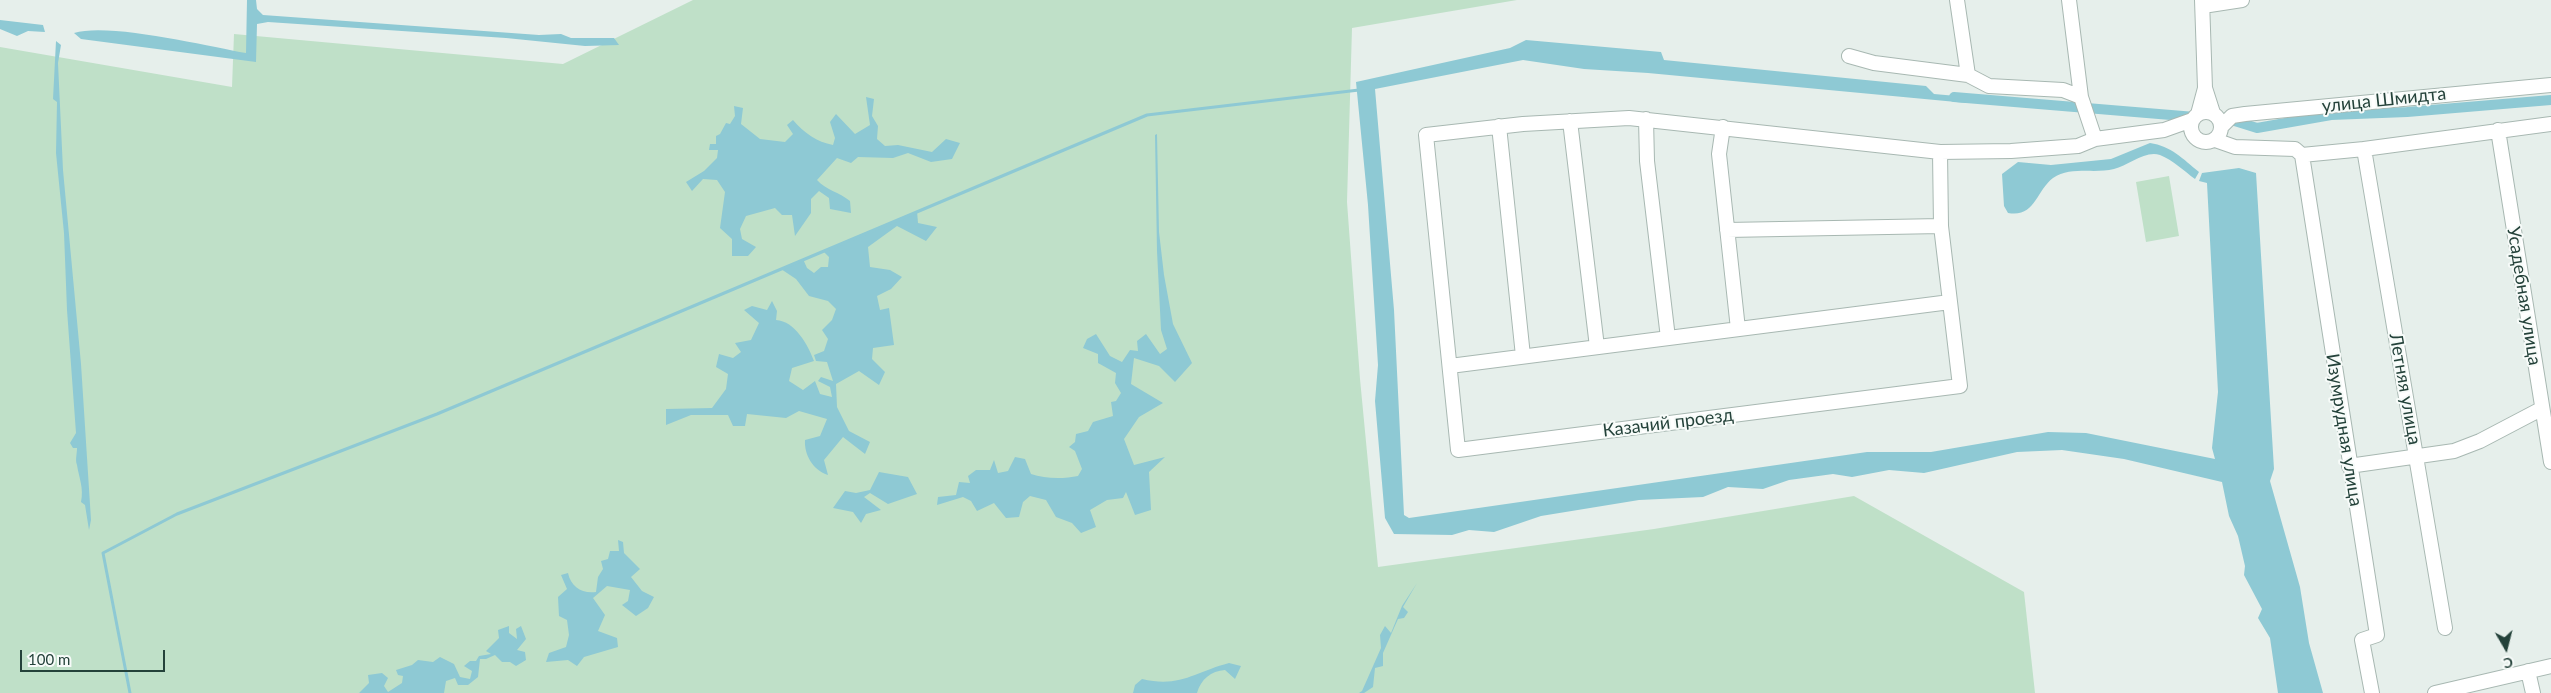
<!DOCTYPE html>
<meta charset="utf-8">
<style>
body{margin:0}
#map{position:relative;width:2551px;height:693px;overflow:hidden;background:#e6efeb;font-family:Lato,sans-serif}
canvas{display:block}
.north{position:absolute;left:2481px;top:623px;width:50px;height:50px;-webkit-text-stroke:4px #f7fbf9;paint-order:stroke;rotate:172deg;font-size:14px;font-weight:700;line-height:20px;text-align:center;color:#24423a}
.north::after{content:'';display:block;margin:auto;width:18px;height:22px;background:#24423a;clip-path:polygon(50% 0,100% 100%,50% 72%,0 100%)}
.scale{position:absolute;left:20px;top:650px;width:145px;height:22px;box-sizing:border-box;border:2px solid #24423a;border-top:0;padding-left:6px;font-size:15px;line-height:18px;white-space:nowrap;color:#24423a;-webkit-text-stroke:4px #f7fbf9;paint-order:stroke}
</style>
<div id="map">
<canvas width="2551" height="693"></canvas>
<div class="north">С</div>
<div class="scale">100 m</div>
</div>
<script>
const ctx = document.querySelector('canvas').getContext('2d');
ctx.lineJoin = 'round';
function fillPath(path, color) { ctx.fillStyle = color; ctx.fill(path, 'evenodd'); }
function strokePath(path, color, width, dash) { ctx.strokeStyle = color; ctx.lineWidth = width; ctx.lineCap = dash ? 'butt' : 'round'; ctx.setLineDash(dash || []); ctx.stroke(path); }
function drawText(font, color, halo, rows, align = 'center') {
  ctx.font = font + ' Lato,sans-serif'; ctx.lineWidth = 4; ctx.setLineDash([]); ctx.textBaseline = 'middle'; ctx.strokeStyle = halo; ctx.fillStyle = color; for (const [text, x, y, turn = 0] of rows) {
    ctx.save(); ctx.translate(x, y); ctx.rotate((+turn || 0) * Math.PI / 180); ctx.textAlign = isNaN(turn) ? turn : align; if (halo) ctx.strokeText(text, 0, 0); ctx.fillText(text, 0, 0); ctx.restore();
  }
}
fillPath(new Path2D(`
 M 693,0 L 1517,0 L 1352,28 L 1347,202 L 1360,379 L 1378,567 L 1654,529 L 1854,496 L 2024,592 L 2035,693 L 0,693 L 0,47 L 232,87 L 234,34 L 563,64 Z
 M 2169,176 L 2179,236 L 2146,242 L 2136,182 Z`), '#bfe0c8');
fillPath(new Path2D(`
 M 247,0 L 256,0 L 257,9 L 263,15 L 539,35 L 561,34 L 571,38 L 614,38 L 619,45 L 585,46 L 506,38 L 268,22 L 257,24 L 256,62 L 81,39 L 74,33 C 108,22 207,46 246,53 Z
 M 0,20 L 43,25 L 45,32 L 28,31 L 17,36 L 0,29 Z
 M 1526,40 L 1661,52 L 1664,60 L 1926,86 L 1934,94 L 1968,97 L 1967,103 L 1648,73 L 1584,69 L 1523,60 L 1375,89 L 1394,310 L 1404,515 L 1409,518 L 1867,452 L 1931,452 L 2048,432 L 2086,433 L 2215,459 L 2212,448 L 2218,392 L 2207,183 L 2199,181 L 2202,173 L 2239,168 L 2256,173 L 2274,469 L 2270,481 L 2300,587 L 2309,643 L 2323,693 L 2278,693 L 2270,638 L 2258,618 L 2262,609 L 2244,575 L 2245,566 L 2238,536 L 2229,516 L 2222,482 L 2124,459 L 2062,450 L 2017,452 L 1924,473 L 1889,470 L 1852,477 L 1833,474 L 1789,480 L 1763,489 L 1728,487 L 1703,497 L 1639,500 L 1541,516 L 1494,532 L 1469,530 L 1452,535 L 1394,534 L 1385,518 L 1375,401 L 1378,365 L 1368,205 L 1356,82 L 1510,48 Z
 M 56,41 L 61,45 L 58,63 L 63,170 L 81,364 L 91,520 L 89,530 L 85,505 L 81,502 C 84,488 79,478 77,465 C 75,460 77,454 77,448 L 73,448 L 70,443 L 76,433 L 67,310 L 64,233 L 56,153 L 57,102 L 53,99 Z
 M 866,97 L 874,99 L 872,116 L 878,126 L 877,139 L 885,146 L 898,145 L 932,152 L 946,139 L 960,143 L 952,159 L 931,162 L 908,153 L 893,158 L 858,157 L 851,163 L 837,158 L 817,180 C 826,190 839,192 850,201 L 851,213 L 830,209 L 829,198 L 819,191 L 811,199 L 811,213 L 795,236 L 792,215 L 782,215 L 775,208 L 746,216 L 740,229 L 742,239 L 756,247 L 748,256 L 732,256 L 732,239 L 720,228 L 725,192 L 717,180 L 703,179 L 692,191 L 686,182 L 704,171 L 717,158 L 718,150 L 709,150 L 710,144 L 716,144 L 716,136 L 720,134 L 726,123 L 730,124 L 735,116 L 734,106 L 743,108 L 741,124 L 760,139 L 785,142 L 793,134 L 787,125 L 793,120 C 804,133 817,142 833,145 L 835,138 L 830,122 L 836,114 L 855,134 L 870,125 Z
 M 1157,134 L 1159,232 L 1164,275 L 1173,324 L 1192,363 L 1175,382 L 1159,366 L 1134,358 L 1131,384 L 1163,403 L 1139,417 L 1124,439 L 1134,465 L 1165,457 L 1149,472 L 1151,510 L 1135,515 L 1126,492 L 1123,498 L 1107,500 L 1090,510 L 1096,527 L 1081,533 L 1072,523 L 1056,517 L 1046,500 L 1030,496 L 1023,502 L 1019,517 L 1006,518 L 994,503 L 977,511 L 971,501 L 963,497 L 937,505 L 938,497 L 956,495 L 959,482 L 970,483 L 968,476 L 976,470 L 990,470 L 994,460 L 998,473 L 1008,471 L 1015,457 L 1025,459 L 1031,474 C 1045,479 1064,479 1078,476 L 1082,469 L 1075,451 L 1069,447 L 1075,442 L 1076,434 L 1088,431 L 1093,422 L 1113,416 L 1111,402 L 1116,401 L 1121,393 L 1115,383 L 1116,373 L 1098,363 L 1098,354 L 1083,348 L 1087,339 L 1096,334 L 1110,356 L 1122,362 L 1130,350 L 1138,351 L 1137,341 L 1146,334 L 1160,354 L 1167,349 L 1161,330 L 1157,251 L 1155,135 Z
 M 2150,143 C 2171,146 2183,159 2199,172 L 2195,179 C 2184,171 2173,160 2160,155 C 2145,150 2128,166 2114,169 C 2095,174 2071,166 2053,178 C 2036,191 2035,218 2008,213 L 2004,206 L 2002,174 L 2018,162 L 2051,165 L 2111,159 Z
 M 917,211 L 918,223 L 937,227 L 926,241 L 897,226 L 868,247 L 870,267 L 890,270 L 902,277 L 891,289 L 877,296 L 880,310 L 889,308 L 894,345 L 873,348 L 872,359 L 885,372 L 879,385 L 859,371 L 836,384 L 837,407 L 849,431 L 870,442 L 865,454 L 843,437 L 824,460 L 828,475 C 813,470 804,455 805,440 L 820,436 L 827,419 L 799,411 L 786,418 L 747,414 L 745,426 L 733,426 L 728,415 L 691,415 L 666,425 L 666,409 L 712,408 L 726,389 L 728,374 L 716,367 L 719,354 L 733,358 L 741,352 L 735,343 L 751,340 L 759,323 L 744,310 L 752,306 L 767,310 L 772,301 L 777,311 L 776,320 C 795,321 808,345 814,361 L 792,368 L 789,381 L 803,390 L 815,381 L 820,394 L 832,397 L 830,387 L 818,381 L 821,377 L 833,381 L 827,362 L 816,361 L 814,355 L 824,351 L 828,339 L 822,330 L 832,320 L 836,309 L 828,301 L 809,296 L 796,279 L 781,269 L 803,259 L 807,268 L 814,273 L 821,267 L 828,267 L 829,257 L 823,251 Z
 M 879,472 L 908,477 L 917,494 L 888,504 L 870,493 L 864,497 L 881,510 L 866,514 L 861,523 L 853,512 L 833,508 L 845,491 L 856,493 L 870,490 Z
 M 618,540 L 623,542 L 624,553 L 640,569 L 631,577 L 642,591 L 654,597 L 648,608 L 636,616 L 622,605 L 628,601 L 630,590 L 607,586 L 593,598 L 605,615 L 598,631 L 617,638 L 618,647 L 584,657 L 577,666 L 568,660 L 546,662 L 549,653 L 566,647 L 569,635 L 567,620 L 559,616 L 558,597 L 567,589 L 561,575 L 568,573 C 571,587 582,594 596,592 L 598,577 L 603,569 L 601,561 L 608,559 L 610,551 L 619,551 Z
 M 1417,583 L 1403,607 L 1408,612 L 1404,618 L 1398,619 L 1383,653 L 1383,666 L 1375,668 L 1373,687 L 1364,693 L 1359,693 L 1362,691 L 1381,648 L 1380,635 L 1385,626 L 1391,633 L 1402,606 Z
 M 509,626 L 509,633 L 517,639 L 516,629 L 521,626 L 526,639 L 517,650 L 525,652 L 526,660 L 516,666 L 510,662 L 502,662 L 495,655 L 486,659 L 480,659 L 478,677 L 468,685 L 458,685 L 455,678 L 446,681 L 444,693 L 359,693 L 369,683 L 368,675 L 382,673 L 388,678 L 384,686 L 388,692 L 402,683 L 403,676 L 398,675 L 396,670 L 412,665 L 418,660 L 433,662 L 440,657 L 454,664 L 460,677 L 470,679 L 472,671 L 464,666 L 470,661 L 476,661 L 479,656 L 491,654 L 486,651 L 499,638 L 498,630 Z
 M 1229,663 L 1241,666 L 1235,679 L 1225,670 C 1211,671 1201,679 1197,693 L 1133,693 L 1135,685 L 1142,679 C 1180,688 1195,672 1229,663 Z`), '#8ec9d4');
strokePath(new Path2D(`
 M 130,693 L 103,553 L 177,514 L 437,414 L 1147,115 L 1359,90`), '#8ec9d4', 3);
strokePath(new Path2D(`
 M 1954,97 L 2195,117
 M 2225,118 L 2257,128 L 2331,115 L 2407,112 L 2551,100`), '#8ec9d4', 10);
const minor = new Path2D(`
 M 1957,0 L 1968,75
 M 2069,0 L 2081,97 L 2095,139
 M 2202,0 L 2205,88
 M 2203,6 L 2242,0
 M 1849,56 L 1874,63 L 1968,75 L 1989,86 L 2063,90 L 2081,97
 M2191 127a15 15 0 1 1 30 0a15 15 0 1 1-30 0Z
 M 2198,114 L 2205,88 L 2213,113
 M 1646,119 L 1647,161 L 1668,338
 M 1570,121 L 1597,347
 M 1499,126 L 1523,356
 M 2222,126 L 2232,116 L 2245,114 L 2551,85
 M 1723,127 L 1719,154 L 1738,329
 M 2498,130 L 2551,462
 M 2215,140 L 2235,147 L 2295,149 L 2302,155 L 2364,149 L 2551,124
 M 2364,149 L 2445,628
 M 1940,152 L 1941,226 L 1960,386 L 1458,450 L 1426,135 L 1523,124 L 1629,118 L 1940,152 L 2011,151 L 2078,146 L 2095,139 L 2164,130 L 2192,120
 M 2302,155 L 2377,635 L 2362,640 L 2372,693
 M 1727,230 L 1941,226
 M 1450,366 L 1950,302
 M 2349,466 L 2454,451 L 2480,441 L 2541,409
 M 2528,671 L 2533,693
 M 2435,693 L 2551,666`);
strokePath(minor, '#a8b8b2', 16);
strokePath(minor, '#fff', 14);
drawText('18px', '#24423a', '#f7fbf9', [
 ["улица Шмидта",2384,100,-6],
 ["Усадебная улица",2524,296,81],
 ["Летняя улица",2405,389,80],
 ["Казачий проезд",1668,423,-7],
 ["Изумрудная улица",2344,430,81]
]);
</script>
